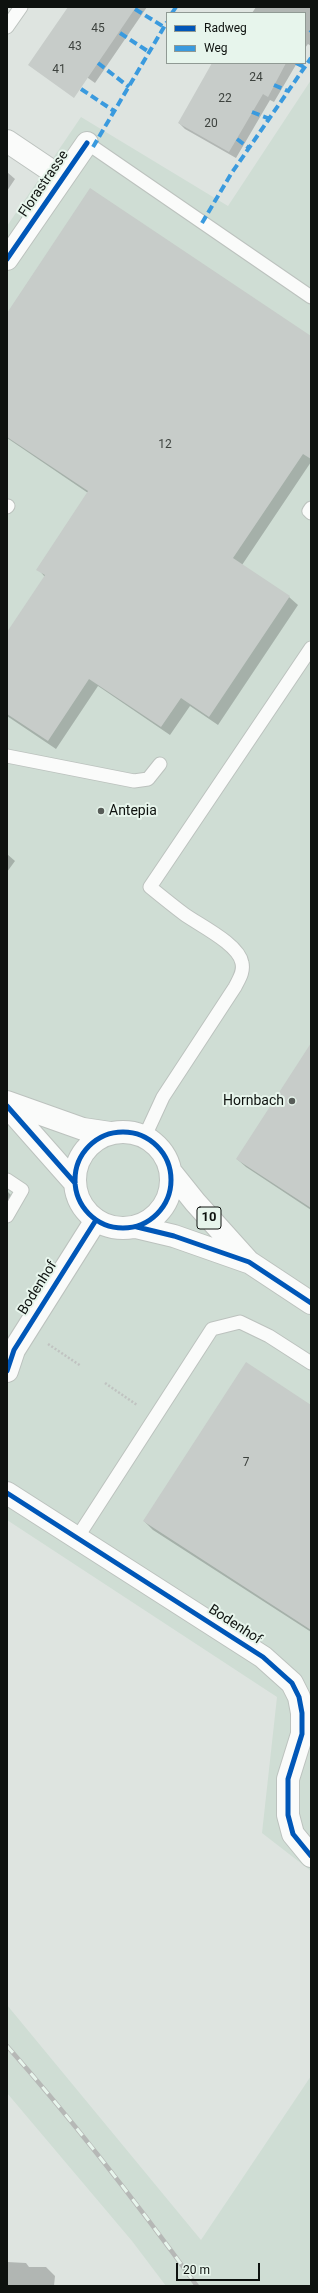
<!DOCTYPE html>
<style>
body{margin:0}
#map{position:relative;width:318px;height:2293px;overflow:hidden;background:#dee4e0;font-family:Roboto,sans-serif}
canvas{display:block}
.frame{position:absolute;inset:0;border:8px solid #0e120f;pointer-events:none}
.legend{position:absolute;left:166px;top:12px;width:140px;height:52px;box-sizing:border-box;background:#e7f5ec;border:1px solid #909a94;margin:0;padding:5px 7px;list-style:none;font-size:12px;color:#0e120f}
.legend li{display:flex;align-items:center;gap:8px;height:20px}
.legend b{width:20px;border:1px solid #909a94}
.scale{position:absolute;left:176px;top:2263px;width:84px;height:18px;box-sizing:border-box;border:2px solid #0e120f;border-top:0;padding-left:5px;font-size:12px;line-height:14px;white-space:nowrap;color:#0e120f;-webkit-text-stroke:3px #e7f5ec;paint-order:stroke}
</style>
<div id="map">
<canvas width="318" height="2293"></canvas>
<div class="frame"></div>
<ul class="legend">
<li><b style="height:5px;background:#0057b8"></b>Radweg</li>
<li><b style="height:5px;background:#3a9ade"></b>Weg</li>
</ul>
<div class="scale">20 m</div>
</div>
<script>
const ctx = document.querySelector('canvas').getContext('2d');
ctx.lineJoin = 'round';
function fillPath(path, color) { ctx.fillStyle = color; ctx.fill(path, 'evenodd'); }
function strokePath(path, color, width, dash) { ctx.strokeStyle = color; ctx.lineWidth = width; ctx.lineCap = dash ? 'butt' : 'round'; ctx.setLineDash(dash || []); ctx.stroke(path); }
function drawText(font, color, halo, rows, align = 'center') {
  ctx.font = font + ' Roboto,sans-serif'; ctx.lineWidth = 4; ctx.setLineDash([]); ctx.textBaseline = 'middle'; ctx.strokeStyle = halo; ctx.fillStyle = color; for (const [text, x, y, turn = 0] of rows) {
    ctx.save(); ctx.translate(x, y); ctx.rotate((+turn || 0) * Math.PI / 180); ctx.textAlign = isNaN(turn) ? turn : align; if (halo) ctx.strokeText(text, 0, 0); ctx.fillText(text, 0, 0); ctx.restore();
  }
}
fillPath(new Path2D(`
 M 311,80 L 311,1871 L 262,1833 L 277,1697 L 7,1520 L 7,226 L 81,117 L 228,206 Z
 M 7,2005 L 201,2240 L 311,2076 L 311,2286 L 166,2286 L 132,2241 L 7,2093 Z`), '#cfddd4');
fillPath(new Path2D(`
 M 69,7 L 147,7 L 95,83 L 50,51 Z
 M 256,7 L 311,7 L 311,46 L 308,44 L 305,48 L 305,13 L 252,13 Z
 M 219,63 L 297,63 L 274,102 L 270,100 L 236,158 L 185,129 L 179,123 Z
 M 7,172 L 15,179 L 7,191 Z
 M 7,315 L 311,337 L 311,462 L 242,565 L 289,597 L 298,605 L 218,725 L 190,706 L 170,735 L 98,686 L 56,749 L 7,716 L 7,634 L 45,577 L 38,569 L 88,493 L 7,438 Z
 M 7,854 L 15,861 L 7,872 Z
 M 311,1045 L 311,1210 L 246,1167 L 237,1159 Z
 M 7,1191 L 13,1197 L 7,1207 Z
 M 311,1406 L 311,1632 L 153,1530 L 144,1521 Z
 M 7,2262 L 26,2263 L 29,2267 L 46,2267 L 55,2276 L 54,2286 L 7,2286 Z`), '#0003');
fillPath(new Path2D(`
 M 68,7 L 136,7 L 74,98 L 28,65 Z
 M 212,63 L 286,63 L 268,97 L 263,94 L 229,152 L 178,123 Z
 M 90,188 L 311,336 L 311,459 L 303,454 L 233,558 L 290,596 L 209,717 L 181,698 L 161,727 L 89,679 L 48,741 L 7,714 L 7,632 L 45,575 L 36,570 L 88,491 L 7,437 L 7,313 Z
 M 311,1043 L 311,1208 L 236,1159 Z
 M 246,1362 L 311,1405 L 311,1630 L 143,1521 Z`), '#c7ccc9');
const service = new Path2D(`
 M 7,27 L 21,7
 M 87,143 L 311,297
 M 7,507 L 8,506
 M 311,508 L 309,511 L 311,513
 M 7,756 L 134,781 L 148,779 L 160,764
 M 145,1136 L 163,1097 L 235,987 C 239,979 244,972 242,963 C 239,944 199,925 184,914 C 172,905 161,896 150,887 L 311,648
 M 7,1180 L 22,1190 L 7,1216
 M 77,1538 L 212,1329 L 240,1322 L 269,1336 L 311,1363`);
const minor = new Path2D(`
 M 7,141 L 62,178
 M 7,259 L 87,143
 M 7,1371 L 14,1350 L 96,1220
 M 7,1493 L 263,1657 L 292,1683 L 299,1697 L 302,1713 L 302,1734 L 288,1779 L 288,1815 L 293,1834 L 311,1856`);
const primary = new Path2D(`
 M 7,1102 L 83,1129 L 110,1133
 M 7,1106 L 75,1183
 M75 1180a48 48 0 1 1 96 0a48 48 0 1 1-96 0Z
 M 171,1172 L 195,1202 L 249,1262 L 311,1303
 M 136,1227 L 174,1236 L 248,1262`);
strokePath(service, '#bcc2be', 15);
strokePath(minor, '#bcc2be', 24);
strokePath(primary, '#bcc2be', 24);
strokePath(new Path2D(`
 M 48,1344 L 81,1366
 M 105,1383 L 137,1405`), '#c0c3c1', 2.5, [2, 2]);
strokePath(service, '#fafbfa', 13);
strokePath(minor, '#fafbfa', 22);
strokePath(primary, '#fafbfa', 22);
const rail = new Path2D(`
 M 7,2046 C 75,2123 137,2203 197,2286`);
strokePath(rail, '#b6b8b6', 4.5);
strokePath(rail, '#e7f5ec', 3, [9]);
strokePath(new Path2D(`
 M 135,9 L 164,27
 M 172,13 L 176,7
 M 310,30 L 311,31
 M 120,33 L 149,52
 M 98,63 L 129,87
 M 296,63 L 304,67
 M 274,85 L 288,91
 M 81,89 L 114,111
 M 252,112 L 270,119
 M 237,139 L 249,148
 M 93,147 L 167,22
 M 202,223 L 231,174 L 311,58`), '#3a9ade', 4, [8, 4]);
strokePath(new Path2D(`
 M 7,259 L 87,143
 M 7,1106 L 75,1183
 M75 1180a48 48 0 1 1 96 0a48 48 0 1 1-96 0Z
 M 137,1227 L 174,1236 L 249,1262 L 311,1303
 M 7,1371 L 14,1350 L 96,1220
 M 7,1493 L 263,1657 L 292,1683 L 299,1697 L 302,1713 L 302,1734 L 288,1779 L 288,1815 L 293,1834 L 311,1856`), '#0057b8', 5);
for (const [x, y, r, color] of [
 [101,811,4,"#575c58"],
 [292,1101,4,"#575c58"]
]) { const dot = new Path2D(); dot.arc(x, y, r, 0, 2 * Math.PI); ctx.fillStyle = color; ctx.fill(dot); strokePath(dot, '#e7f5ec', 1.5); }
drawText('12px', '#3d423e', null, [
 ["45",98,29],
 ["43",75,47],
 ["41",59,70],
 ["24",256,78],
 ["22",225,99],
 ["20",211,124],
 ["12",165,445],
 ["7",246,1463]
]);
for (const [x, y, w] of [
 [209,1218,24]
]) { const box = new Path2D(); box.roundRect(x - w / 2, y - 11, w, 22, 3); ctx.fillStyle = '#e7f5ec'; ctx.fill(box); strokePath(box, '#0e120f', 1); }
drawText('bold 13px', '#0e120f', null, [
 ["10",209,1218]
]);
drawText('14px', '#0e120f', '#e7f5ec', [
 ["Florastrasse",44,184,-56],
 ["Bodenhof",38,1288,-58],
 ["Bodenhof",235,1625,33]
]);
drawText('14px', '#0e120f', '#e7f5ec', [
 ["Antepia",109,811],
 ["Hornbach",284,1101,"right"]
], 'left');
</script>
